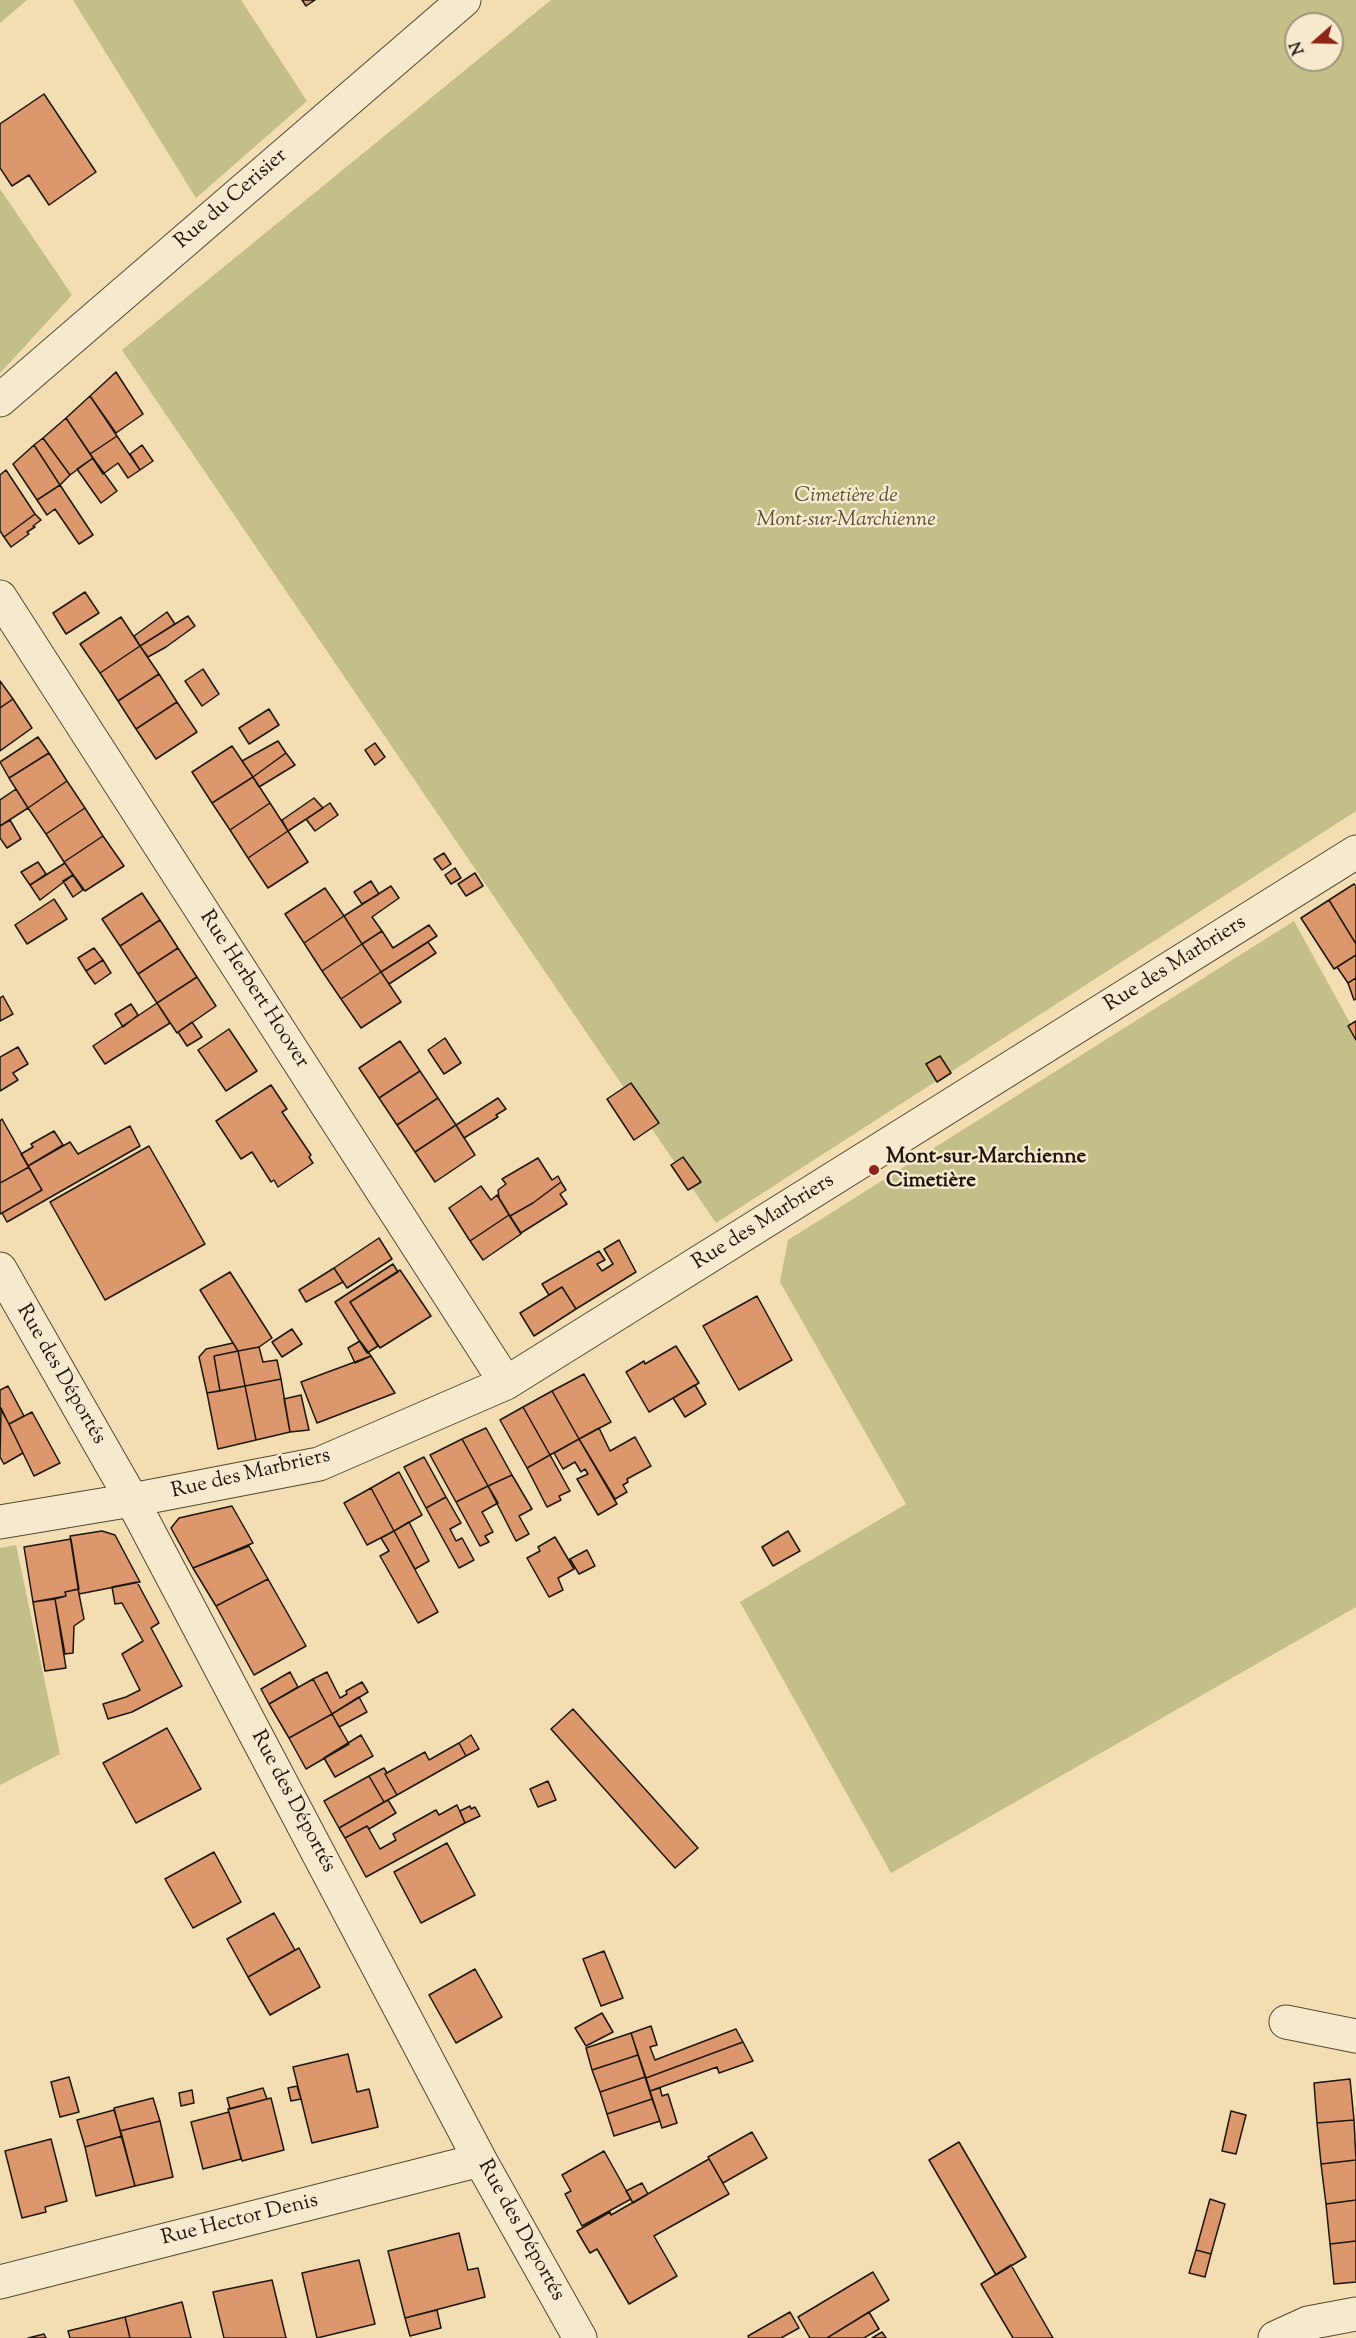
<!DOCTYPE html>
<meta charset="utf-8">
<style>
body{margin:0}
#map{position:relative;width:1356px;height:2338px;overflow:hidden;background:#f3ddb3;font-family:"Sorts Mill Goudy",serif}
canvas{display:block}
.north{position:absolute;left:1284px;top:12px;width:60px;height:60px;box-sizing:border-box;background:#f7e9ce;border:2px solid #a09580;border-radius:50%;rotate:250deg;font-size:16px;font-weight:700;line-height:24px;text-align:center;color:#1d160c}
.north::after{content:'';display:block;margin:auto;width:21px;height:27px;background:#8f2418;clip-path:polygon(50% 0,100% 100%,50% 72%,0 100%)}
</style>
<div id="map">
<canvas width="1356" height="2338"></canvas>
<div class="north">N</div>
</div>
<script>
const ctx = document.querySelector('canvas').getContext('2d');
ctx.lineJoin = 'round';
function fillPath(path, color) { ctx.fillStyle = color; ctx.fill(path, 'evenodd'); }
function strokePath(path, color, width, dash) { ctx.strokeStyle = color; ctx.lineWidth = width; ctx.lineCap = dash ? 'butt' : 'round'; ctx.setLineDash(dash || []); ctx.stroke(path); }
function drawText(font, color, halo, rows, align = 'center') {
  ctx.font = font + ' "Sorts Mill Goudy",serif'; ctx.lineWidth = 5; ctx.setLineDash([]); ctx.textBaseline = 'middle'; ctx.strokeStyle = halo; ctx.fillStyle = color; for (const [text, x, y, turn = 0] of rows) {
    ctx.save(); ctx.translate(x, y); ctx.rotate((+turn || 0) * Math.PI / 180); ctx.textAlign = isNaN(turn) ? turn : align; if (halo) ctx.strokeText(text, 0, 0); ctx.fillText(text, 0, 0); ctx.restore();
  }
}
fillPath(new Path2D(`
 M 0,0 L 27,0 L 0,23 Z
 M 73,0 L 241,0 L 307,101 L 196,198 Z
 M 551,0 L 1356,0 L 1356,811 L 716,1223 L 122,350 ZM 1296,24 L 1332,24 L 1332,60 L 1296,60 Z
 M 0,189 L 72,295 L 0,373 Z
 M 1294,921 L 1356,1034 L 1356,1607 L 891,1873 L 740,1602 L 906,1504 L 780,1282 L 788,1240 Z
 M 16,1545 L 60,1754 L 0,1785 L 0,1548 Z`), '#c2bf88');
const building = new Path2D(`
 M 302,0 L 315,0 L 306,6 Z
 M 44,94 L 96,172 L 49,205 L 29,175 L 12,186 L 0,168 L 0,124 Z
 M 116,372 L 143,414 L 116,433 L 90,396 Z
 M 90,396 L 117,436 L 90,454 L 66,418 Z
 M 66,418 L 93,458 L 70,475 L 43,438 Z
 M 117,436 L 140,470 L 128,478 L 118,463 L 103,474 L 90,454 Z
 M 43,438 L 70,475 L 60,485 L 34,445 Z
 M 34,445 L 60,485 L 37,500 L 13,464 Z
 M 142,445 L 153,461 L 140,470 L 130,454 Z
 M 93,458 L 117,491 L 101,503 L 77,469 Z
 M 6,470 L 35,514 L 4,537 L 0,531 L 0,475 Z
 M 60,485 L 93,535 L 79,544 L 55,509 L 47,515 L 37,500 Z
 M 35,514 L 41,520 L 33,526 L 35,527 L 27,532 L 29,534 L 11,547 L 4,537 Z
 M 85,592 L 99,613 L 66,634 L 53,613 Z
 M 167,612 L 175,624 L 140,646 L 134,636 Z
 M 188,616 L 195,626 L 166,647 L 148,657 L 140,646 Z
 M 121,617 L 140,646 L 100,673 L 80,644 Z
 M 140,646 L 159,674 L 118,701 L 100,673 Z
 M 203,669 L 219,694 L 202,706 L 185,681 Z
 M 159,674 L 177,702 L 136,729 L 118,701 Z
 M 0,681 L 13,699 L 0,708 Z
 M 13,699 L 32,728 L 0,751 L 0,708 Z
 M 177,702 L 197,732 L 156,759 L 136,729 Z
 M 269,709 L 279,725 L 249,744 L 239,728 Z
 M 38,737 L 49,753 L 9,778 L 0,762 Z
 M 278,741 L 286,753 L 253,777 L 242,761 Z
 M 375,743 L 385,757 L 375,765 L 365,750 Z
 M 232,746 L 253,777 L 212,803 L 192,772 Z
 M 49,753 L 67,781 L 28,808 L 9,778 Z
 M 286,753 L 295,765 L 259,787 L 253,777 Z
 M 253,777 L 270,803 L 230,830 L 212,803 Z
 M 67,781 L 85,808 L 46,834 L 28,808 Z
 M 16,789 L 28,808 L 0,826 L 0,800 Z
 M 314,798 L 323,808 L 288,831 L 282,820 Z
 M 270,803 L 288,831 L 248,858 L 230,830 Z
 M 330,803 L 338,815 L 315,831 L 306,819 Z
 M 85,808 L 103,836 L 64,862 L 46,834 Z
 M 10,820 L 21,839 L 7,848 L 0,838 L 0,826 Z
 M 288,831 L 308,862 L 268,888 L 248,858 Z
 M 103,836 L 124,866 L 85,891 L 64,862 Z
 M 444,853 L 451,864 L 442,870 L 434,859 Z
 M 38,862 L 46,874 L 30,885 L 21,872 Z
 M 65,863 L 73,875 L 40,900 L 30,885 Z
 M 455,868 L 461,878 L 451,884 L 445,875 Z
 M 475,873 L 483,886 L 466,896 L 458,884 Z
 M 73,875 L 83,890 L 73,897 L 63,881 Z
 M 371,881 L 379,894 L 362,904 L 354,892 Z
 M 1354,884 L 1356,886 L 1356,944 L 1329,900 Z
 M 391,886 L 399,898 L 372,917 L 382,931 L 362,944 L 344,916 Z
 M 325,888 L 344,916 L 304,943 L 285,914 Z
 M 142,893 L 160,920 L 120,946 L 102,919 Z
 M 54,899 L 67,919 L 27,944 L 15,925 Z
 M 1329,900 L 1356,944 L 1356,955 L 1334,969 L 1301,918 Z
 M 344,916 L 362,944 L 322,971 L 304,943 Z
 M 160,920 L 178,948 L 138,974 L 120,946 Z
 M 429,925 L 437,936 L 381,972 L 362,944 L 382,931 L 393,948 Z
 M 428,942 L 436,953 L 389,984 L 381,972 Z
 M 362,944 L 381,972 L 341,999 L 322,971 Z
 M 94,948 L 103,960 L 86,971 L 78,958 Z
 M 178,948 L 197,977 L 157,1003 L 138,974 Z
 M 1356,955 L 1356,978 L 1348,983 L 1337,967 Z
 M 103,960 L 111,973 L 95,984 L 86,971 Z
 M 381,972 L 401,1002 L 361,1028 L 341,999 Z
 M 197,977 L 216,1006 L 177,1033 L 157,1003 Z
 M 1356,978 L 1356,999 L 1354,1000 L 1348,983 Z
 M 3,996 L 13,1014 L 0,1021 L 0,998 Z
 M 157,1003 L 170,1023 L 105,1064 L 93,1046 Z
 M 131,1004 L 138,1015 L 123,1027 L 115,1014 Z
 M 1356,1021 L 1356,1040 L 1348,1026 Z
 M 192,1022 L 202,1037 L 187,1046 L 178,1032 Z
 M 229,1029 L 257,1071 L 226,1091 L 198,1050 Z
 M 445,1038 L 461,1063 L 444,1074 L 428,1050 Z
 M 400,1041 L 420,1071 L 379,1098 L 359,1068 Z
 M 18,1047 L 28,1064 L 13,1073 L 18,1080 L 0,1091 L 0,1057 Z
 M 940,1056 L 951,1073 L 937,1082 L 926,1064 Z
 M 420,1071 L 438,1098 L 397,1125 L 379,1098 Z
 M 631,1083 L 659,1123 L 634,1140 L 607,1099 Z
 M 271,1085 L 287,1109 L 282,1112 L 311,1155 L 309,1157 L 313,1163 L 278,1187 L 274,1180 L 271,1182 L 252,1152 L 241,1159 L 216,1121 Z
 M 438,1098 L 456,1125 L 415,1152 L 397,1125 Z
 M 498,1098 L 506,1109 L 496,1115 L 498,1117 L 464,1138 L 456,1125 Z
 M 2,1119 L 29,1167 L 0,1183 L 0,1121 Z
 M 456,1125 L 475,1155 L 435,1182 L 415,1152 Z
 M 130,1126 L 140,1146 L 7,1222 L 2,1213 L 42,1190 L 28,1166 L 70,1142 L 78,1154 Z
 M 54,1131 L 63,1145 L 28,1166 L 21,1154 L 33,1147 L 31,1144 Z
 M 149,1146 L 205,1244 L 105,1300 L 50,1202 Z
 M 683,1157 L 701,1182 L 688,1190 L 671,1165 Z
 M 538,1158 L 552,1180 L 558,1176 L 561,1182 L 533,1203 L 510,1216 L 499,1198 L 498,1190 L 506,1184 L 502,1179 Z
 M 29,1167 L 42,1190 L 0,1214 L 0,1183 Z
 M 561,1182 L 566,1190 L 560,1194 L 567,1204 L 521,1233 L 510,1216 L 533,1203 Z
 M 481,1186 L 491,1200 L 497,1195 L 509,1215 L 470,1241 L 449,1208 Z
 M 509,1215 L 521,1234 L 483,1260 L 470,1241 Z
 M 379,1238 L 392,1259 L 347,1288 L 334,1268 Z
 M 619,1240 L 636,1272 L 576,1309 L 562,1287 L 549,1295 L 542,1284 L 599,1251 L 605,1260 L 597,1264 L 602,1271 L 613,1264 L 604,1249 Z
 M 393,1264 L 398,1272 L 350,1302 L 378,1346 L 367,1353 L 335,1302 Z
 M 334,1268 L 343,1282 L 306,1302 L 299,1290 Z
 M 400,1270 L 431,1316 L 380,1348 L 350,1302 Z
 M 230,1272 L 272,1338 L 259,1347 L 238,1351 L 200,1290 Z
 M 562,1287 L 576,1309 L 534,1336 L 520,1313 Z
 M 757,1296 L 792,1360 L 739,1390 L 703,1326 Z
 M 292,1329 L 302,1344 L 282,1357 L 272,1342 Z
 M 360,1341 L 371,1356 L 355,1363 L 348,1348 Z
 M 233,1343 L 238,1351 L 214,1356 L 220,1391 L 207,1393 L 199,1357 L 206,1349 Z
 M 676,1346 L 699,1383 L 649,1412 L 626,1372 L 644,1361 L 645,1364 Z
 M 259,1347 L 263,1362 L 277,1360 L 281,1379 L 245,1386 L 238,1351 Z
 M 238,1351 L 245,1386 L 220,1391 L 214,1356 Z
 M 371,1356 L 395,1393 L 317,1423 L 301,1382 Z
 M 584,1374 L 611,1422 L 579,1439 L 552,1391 Z
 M 281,1379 L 290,1432 L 256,1440 L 245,1386 Z
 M 695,1385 L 706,1404 L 685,1417 L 673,1398 Z
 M 8,1386 L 24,1416 L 9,1424 L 0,1408 L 0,1390 Z
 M 245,1386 L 256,1440 L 218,1449 L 207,1393 Z
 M 552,1391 L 579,1439 L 550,1455 L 523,1407 Z
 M 301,1395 L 309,1430 L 290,1432 L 284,1399 Z
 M 523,1407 L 550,1455 L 527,1468 L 500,1420 Z
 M 1,1408 L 23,1453 L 4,1464 L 0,1457 Z
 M 32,1412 L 60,1463 L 34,1476 L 9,1424 Z
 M 486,1428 L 512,1475 L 488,1486 L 462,1439 Z
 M 599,1428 L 610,1451 L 635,1437 L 651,1466 L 627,1479 L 628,1482 L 623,1485 L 627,1492 L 615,1499 L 579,1439 Z
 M 462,1439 L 488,1486 L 456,1502 L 430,1455 Z
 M 579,1439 L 617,1504 L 598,1515 L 577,1479 L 588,1474 L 585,1469 L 581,1472 L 575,1462 L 563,1469 L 554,1453 Z
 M 550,1455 L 570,1491 L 559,1496 L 561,1500 L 547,1507 L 527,1468 Z
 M 424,1457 L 446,1497 L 426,1508 L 404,1467 Z
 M 399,1472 L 422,1515 L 394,1531 L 371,1488 Z
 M 512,1475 L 532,1509 L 519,1516 L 529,1534 L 516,1541 L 488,1486 Z
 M 488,1486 L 498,1503 L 482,1512 L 493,1532 L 485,1536 L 489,1542 L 480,1546 L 456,1502 Z
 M 371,1488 L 394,1531 L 367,1545 L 344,1503 Z
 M 446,1497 L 461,1523 L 450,1529 L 456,1541 L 462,1538 L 474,1560 L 459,1568 L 426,1508 Z
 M 232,1506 L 253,1543 L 193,1568 L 171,1528 L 179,1518 Z
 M 409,1522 L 429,1561 L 415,1569 L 394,1531 Z
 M 102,1531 L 115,1535 L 140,1582 L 79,1594 L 70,1536 Z
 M 394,1531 L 438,1612 L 418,1623 L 380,1556 L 389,1551 L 381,1538 Z
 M 788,1531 L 800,1551 L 773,1566 L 762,1547 Z
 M 555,1537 L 574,1569 L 558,1578 L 563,1590 L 549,1597 L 527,1558 L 540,1551 L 538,1547 Z
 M 71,1539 L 79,1589 L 65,1592 L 66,1596 L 33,1602 L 24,1547 Z
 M 249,1546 L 268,1579 L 216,1606 L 193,1568 Z
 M 587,1550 L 595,1566 L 579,1574 L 570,1559 Z
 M 268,1579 L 306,1646 L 254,1675 L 216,1606 Z
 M 137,1582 L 159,1623 L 151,1628 L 182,1686 L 132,1712 L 108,1719 L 103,1704 L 126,1697 L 140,1690 L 122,1654 L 143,1641 L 122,1603 L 115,1604 L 112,1587 Z
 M 78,1589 L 84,1619 L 74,1626 L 73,1653 L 65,1654 L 55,1599 L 66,1596 L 65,1592 Z
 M 55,1599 L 66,1668 L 45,1671 L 33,1602 Z
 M 290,1672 L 298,1687 L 269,1704 L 261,1689 Z
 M 327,1672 L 340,1698 L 347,1694 L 346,1691 L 362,1682 L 368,1692 L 332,1714 L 313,1679 Z
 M 313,1679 L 332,1714 L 289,1738 L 269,1704 Z
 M 359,1697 L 367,1712 L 339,1727 L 332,1714 Z
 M 573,1709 L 698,1848 L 675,1868 L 551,1729 Z
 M 332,1714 L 349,1744 L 306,1769 L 289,1738 Z
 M 167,1728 L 201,1789 L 136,1823 L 103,1763 Z
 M 361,1735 L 373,1756 L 335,1777 L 324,1758 Z
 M 471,1735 L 479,1749 L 466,1756 L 459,1743 Z
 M 459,1743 L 466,1756 L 397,1795 L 385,1774 L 425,1752 L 429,1760 Z
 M 384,1768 L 387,1773 L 385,1774 L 397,1795 L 384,1802 L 369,1776 Z
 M 369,1776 L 384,1802 L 339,1828 L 324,1801 Z
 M 548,1781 L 556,1800 L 538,1807 L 530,1789 Z
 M 388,1800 L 396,1813 L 369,1829 L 367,1826 L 345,1838 L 339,1828 Z
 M 457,1805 L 465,1823 L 366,1877 L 345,1838 L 367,1826 L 380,1849 L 396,1840 L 393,1834 L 436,1810 L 439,1815 Z
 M 470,1806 L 471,1809 L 475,1807 L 480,1816 L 465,1823 L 460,1811 Z
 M 447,1843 L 475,1895 L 421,1923 L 394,1872 Z
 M 214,1852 L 241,1902 L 193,1928 L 165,1879 Z
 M 274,1913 L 295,1950 L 248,1977 L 227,1939 Z
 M 299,1948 L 320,1987 L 270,2015 L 248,1977 Z
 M 604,1951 L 623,1998 L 601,2006 L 583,1959 Z
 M 475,1969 L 502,2017 L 456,2043 L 429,1995 Z
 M 602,2013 L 613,2032 L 586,2046 L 575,2028 Z
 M 651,2026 L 657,2045 L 650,2047 L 655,2060 L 736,2029 L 743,2042 L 646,2078 L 631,2033 Z
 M 631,2033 L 638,2055 L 592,2070 L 586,2048 Z
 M 743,2042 L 753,2061 L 719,2073 L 717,2067 L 650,2091 L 646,2078 Z
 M 348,2054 L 357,2092 L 369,2089 L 378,2127 L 312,2143 L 293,2067 Z
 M 638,2055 L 645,2077 L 600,2092 L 592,2070 Z
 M 69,2077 L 79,2112 L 60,2117 L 51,2082 Z
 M 645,2077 L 652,2099 L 607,2114 L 600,2092 Z
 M 1350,2079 L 1354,2120 L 1317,2123 L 1314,2083 Z
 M 297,2086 L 301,2099 L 291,2101 L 288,2088 Z
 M 263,2088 L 267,2099 L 230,2109 L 227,2098 Z
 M 660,2088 L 662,2096 L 668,2094 L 677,2123 L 662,2128 L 650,2091 Z
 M 192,2090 L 194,2103 L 181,2106 L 179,2093 Z
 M 153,2098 L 160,2121 L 120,2131 L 114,2108 Z
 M 271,2098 L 284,2150 L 242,2161 L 228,2109 Z
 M 652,2099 L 660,2121 L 614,2136 L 607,2114 Z
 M 114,2110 L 122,2136 L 85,2147 L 77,2120 Z
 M 1231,2111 L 1246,2115 L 1236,2154 L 1222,2151 Z
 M 229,2112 L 241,2159 L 203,2169 L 191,2122 Z
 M 1354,2120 L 1356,2160 L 1321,2164 L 1317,2123 Z
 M 160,2121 L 173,2177 L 135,2186 L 120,2131 Z
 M 752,2132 L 767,2158 L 723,2183 L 708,2157 Z
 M 122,2136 L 135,2186 L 96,2196 L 85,2147 Z
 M 51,2139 L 67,2201 L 45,2207 L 46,2212 L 22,2218 L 5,2151 Z
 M 959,2142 L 1026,2257 L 996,2275 L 929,2160 Z
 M 604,2151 L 631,2199 L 582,2226 L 565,2194 L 571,2191 L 562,2175 Z
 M 709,2159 L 729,2194 L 654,2236 L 677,2276 L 629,2304 L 597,2249 L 590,2253 L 577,2231 L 610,2212 L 611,2215 Z
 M 1356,2160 L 1356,2200 L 1326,2204 L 1321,2164 Z
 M 642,2183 L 648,2194 L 633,2203 L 626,2191 Z
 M 1210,2199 L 1225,2204 L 1211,2254 L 1196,2250 Z
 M 1356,2200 L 1356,2241 L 1330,2244 L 1326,2204 Z
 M 459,2233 L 468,2270 L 478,2268 L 485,2297 L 405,2318 L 388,2251 Z
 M 1356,2241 L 1356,2282 L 1334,2284 L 1330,2244 Z
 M 1196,2250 L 1211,2254 L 1205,2277 L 1189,2273 Z
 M 359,2260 L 375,2324 L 317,2338 L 302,2273 Z
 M 1011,2265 L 1053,2338 L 1013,2338 L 981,2284 Z
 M 873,2272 L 889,2300 L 827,2338 L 810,2338 L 798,2317 Z
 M 272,2280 L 286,2338 L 224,2338 L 213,2292 Z
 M 182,2302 L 191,2338 L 130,2338 L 125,2317 Z
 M 437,2310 L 441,2328 L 410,2336 L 405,2318 Z
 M 790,2312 L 799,2328 L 781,2338 L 749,2338 L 748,2336 Z
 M 869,2312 L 879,2329 L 864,2338 L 827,2338 Z
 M 125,2317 L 130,2338 L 70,2338 L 68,2331 Z
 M 882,2332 L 886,2338 L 872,2338 Z
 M 44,2334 L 46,2338 L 28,2338 Z`);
fillPath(building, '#dc986c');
strokePath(building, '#1d160c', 1.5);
const minor = new Path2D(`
 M 0,400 L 464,0
 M 0,597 L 506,1383
 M 0,1269 L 132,1500 L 480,2160 L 580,2338
 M 0,1522 L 132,1500 L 319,1464 L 506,1383 L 1356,852
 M 1286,2022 L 1356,2036
 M 0,2282 L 480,2160
 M 1275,2338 L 1308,2323 L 1356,2314`);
strokePath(minor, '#524836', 35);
strokePath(minor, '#f7e9ce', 33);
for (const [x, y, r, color] of [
 [874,1170,6,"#8f2418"]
]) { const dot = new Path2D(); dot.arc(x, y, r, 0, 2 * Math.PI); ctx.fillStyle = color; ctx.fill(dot); strokePath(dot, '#f7e9ce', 2); }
drawText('21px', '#1d160c', '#f7e9ce', [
 ["Rue du Cerisier",232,200,-41],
 ["Rue des Marbriers",1176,965,-32],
 ["Rue Herbert Hoover",253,990,57],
 ["Rue des Marbriers",764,1223,-32],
 ["Rue des Déportés",60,1375,60],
 ["Rue des Marbriers",251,1475,-13],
 ["Rue des Déportés",292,1802,62],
 ["Rue Hector Denis",240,2221,-14],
 ["Rue des Déportés",520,2231,61]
]);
drawText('italic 21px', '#575137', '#f7e9ce', [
 ["Cimetière de",846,497],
 ["Mont-sur-Marchienne",846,521]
]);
drawText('bold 21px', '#1d160c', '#f7e9ce', [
 ["Mont-sur-Marchienne",886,1158],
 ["Cimetière",886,1182]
], 'left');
</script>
